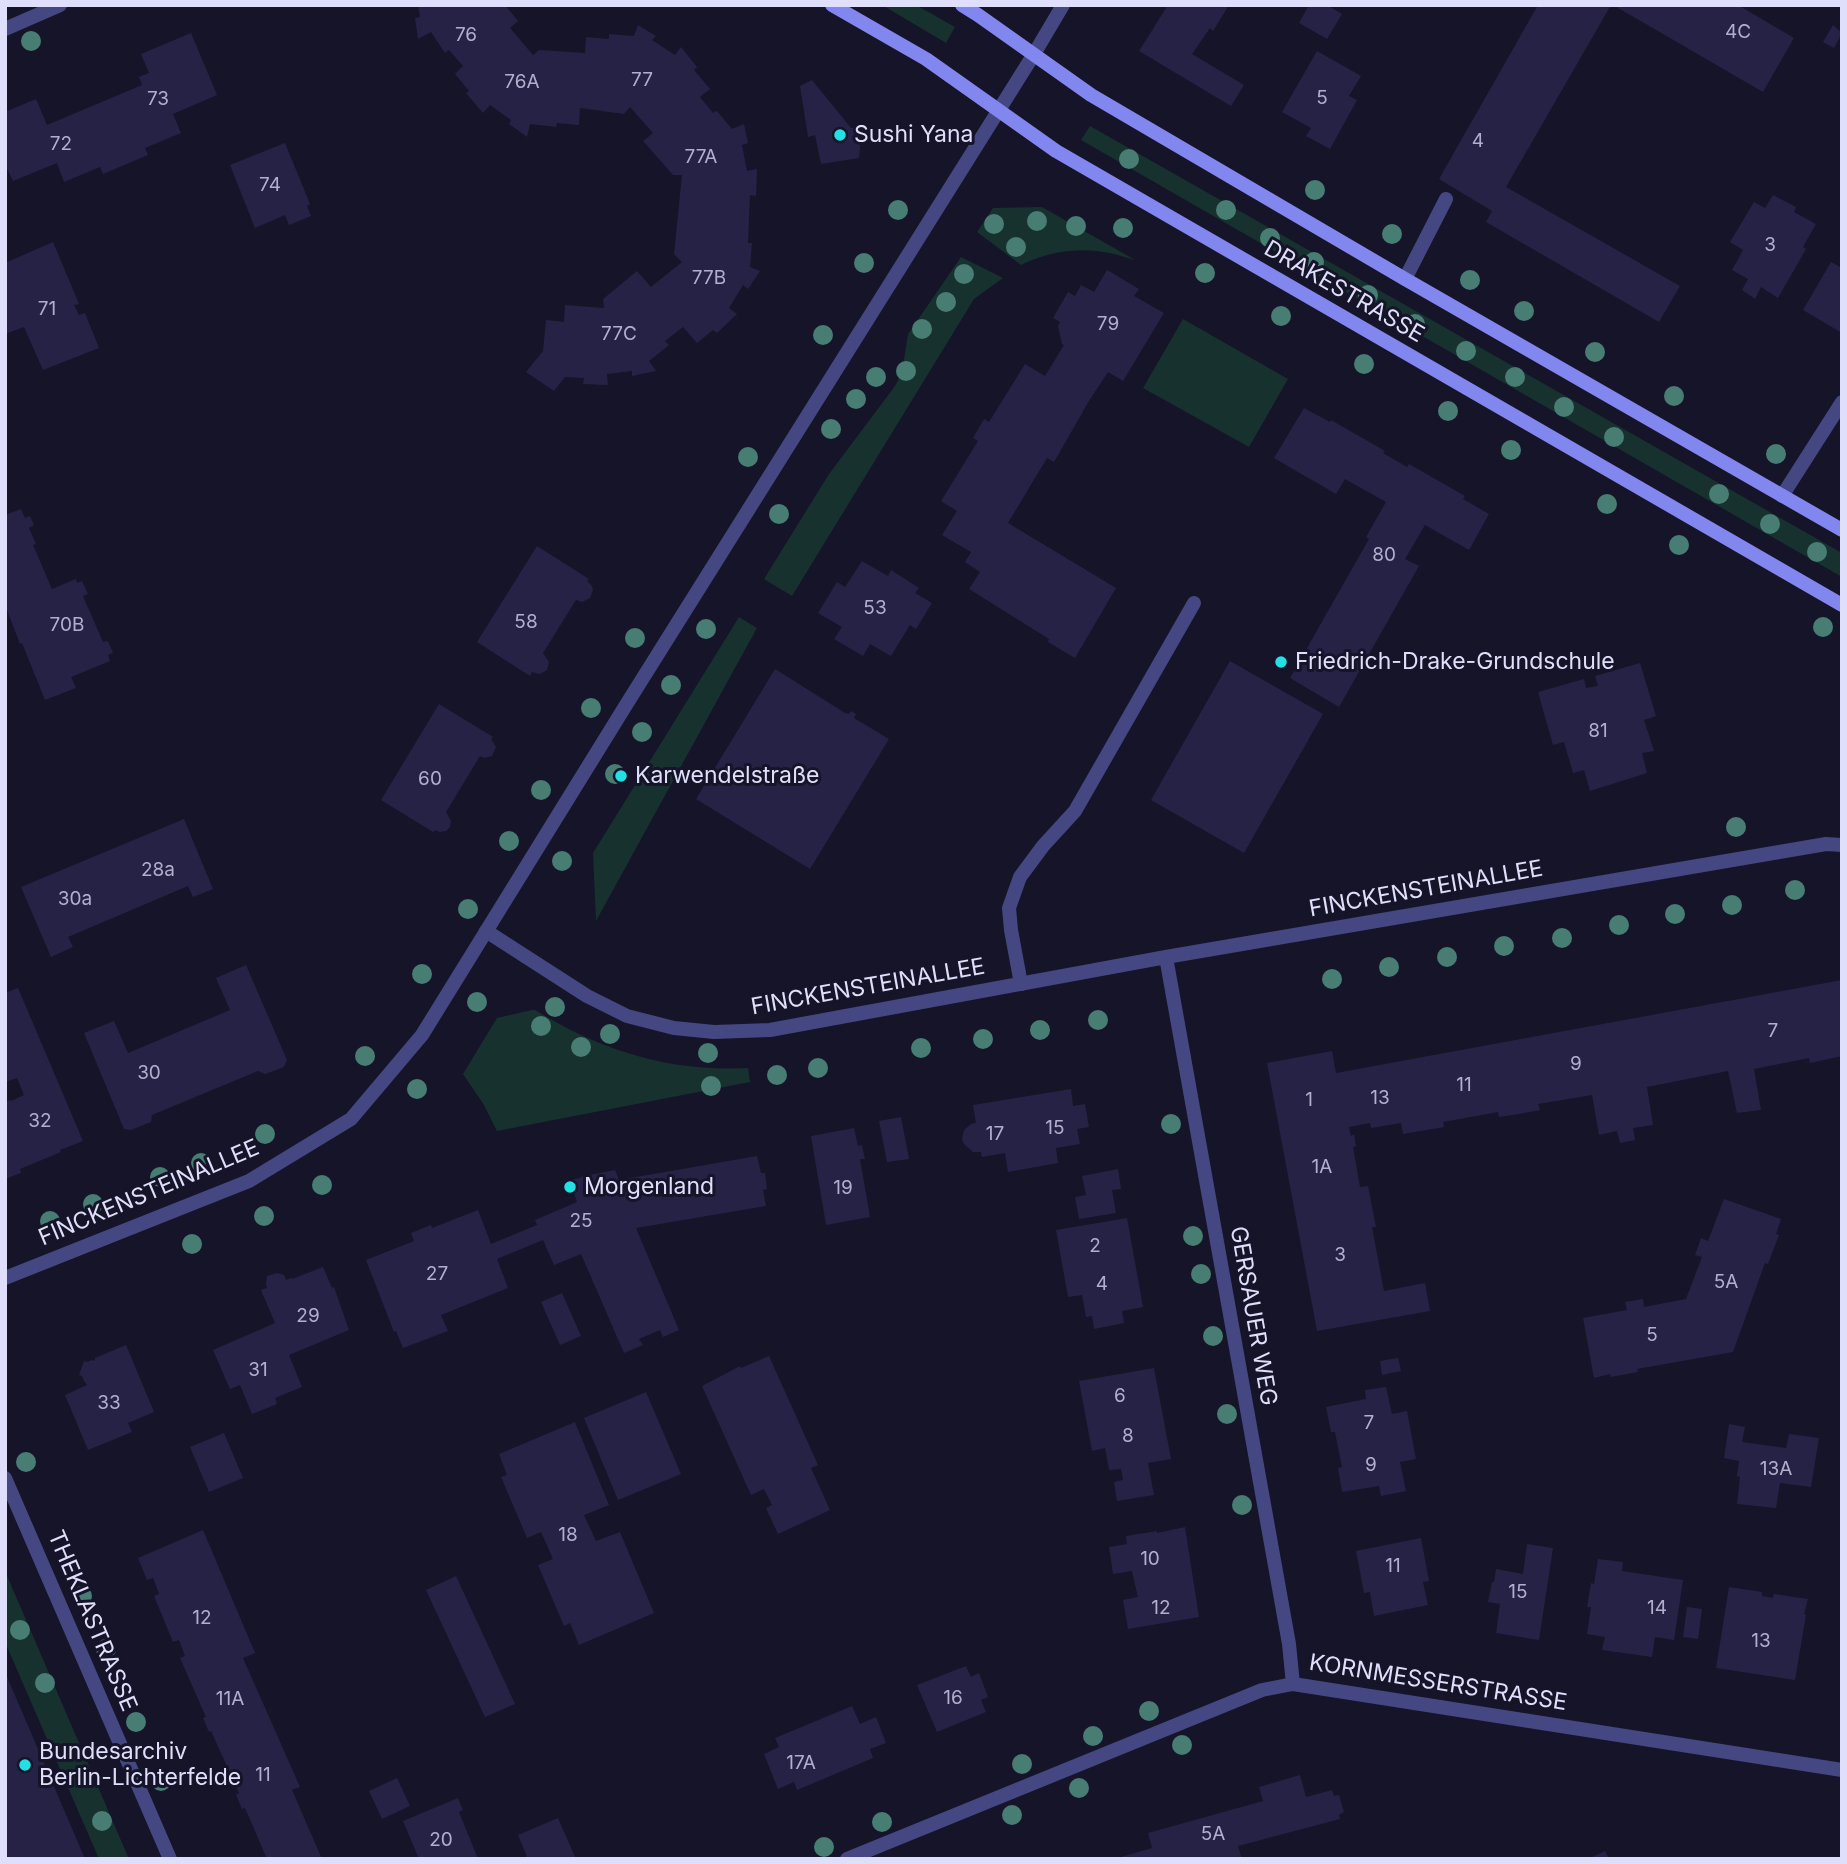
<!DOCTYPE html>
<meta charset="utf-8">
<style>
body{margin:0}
#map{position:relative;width:1847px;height:1864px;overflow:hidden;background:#151428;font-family:Inter,sans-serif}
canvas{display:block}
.frame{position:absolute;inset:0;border:7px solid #dfdefb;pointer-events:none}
</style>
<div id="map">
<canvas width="1847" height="1864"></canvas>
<div class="frame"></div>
</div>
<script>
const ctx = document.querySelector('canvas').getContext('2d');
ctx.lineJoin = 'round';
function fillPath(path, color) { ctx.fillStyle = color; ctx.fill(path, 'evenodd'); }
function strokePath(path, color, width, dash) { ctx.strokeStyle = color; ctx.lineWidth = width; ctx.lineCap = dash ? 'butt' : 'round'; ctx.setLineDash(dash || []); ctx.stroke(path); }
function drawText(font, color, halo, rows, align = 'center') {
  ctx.font = font + ' Inter,sans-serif'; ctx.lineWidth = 6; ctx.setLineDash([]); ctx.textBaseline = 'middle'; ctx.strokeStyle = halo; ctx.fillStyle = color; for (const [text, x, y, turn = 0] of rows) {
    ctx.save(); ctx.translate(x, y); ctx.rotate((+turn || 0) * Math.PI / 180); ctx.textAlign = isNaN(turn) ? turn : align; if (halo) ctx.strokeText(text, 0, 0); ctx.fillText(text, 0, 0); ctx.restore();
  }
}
fillPath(new Path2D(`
 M 882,5 L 916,5 L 955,27 L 946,43 Z
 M 1090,126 L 1842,553 L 1842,577 L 1081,140 Z
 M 1042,207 L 1137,261 C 1097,246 1060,246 1021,265 L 977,232 L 993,208 Z
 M 961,257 L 1003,278 L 974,299 L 792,596 L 764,579 L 829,474 L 895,386 L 902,372 L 908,334 Z
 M 1183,319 L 1288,379 L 1249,447 L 1143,388 Z
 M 739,617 L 757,628 L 596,921 L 593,853 Z
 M 532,1010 L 535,1010 C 602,1051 669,1072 748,1068 L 750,1082 L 497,1131 L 484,1105 L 463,1074 L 497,1018 Z
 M 5,1571 L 129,1859 L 99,1859 L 5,1642 Z`), '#17312e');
fillPath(new Path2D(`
 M 418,5 L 505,5 L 518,21 L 510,28 L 533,55 L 539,50 L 585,53 L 586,37 L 609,39 L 609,34 L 634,36 L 638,25 L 656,36 L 652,40 L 675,55 L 681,47 L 697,67 L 694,70 L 710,89 L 700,97 L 713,113 L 717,111 L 732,129 L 744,124 L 748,143 L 742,145 L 747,171 L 757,169 L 756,196 L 750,195 L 748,243 L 752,243 L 750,267 L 760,271 L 748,289 L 743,285 L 729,308 L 737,314 L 717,333 L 713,330 L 697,343 L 683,327 L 665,341 L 669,345 L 649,361 L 656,371 L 632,376 L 632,371 L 607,374 L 608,385 L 583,384 L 584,378 L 565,377 L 554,391 L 526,372 L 543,351 L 546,320 L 564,322 L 565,305 L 604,308 L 603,299 L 637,271 L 651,287 L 682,262 L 674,254 L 682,175 L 673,175 L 643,141 L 653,133 L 630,107 L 624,114 L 580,108 L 579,125 L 557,123 L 556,127 L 530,124 L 527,137 L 509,124 L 511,120 L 490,105 L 483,113 L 466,93 L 469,91 L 455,74 L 463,66 L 449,50 L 445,53 L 431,32 L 418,39 L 415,18 L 420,17 Z
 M 1168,5 L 1229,5 L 1213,31 L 1210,28 L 1192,54 L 1244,85 L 1231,106 L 1139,51 Z
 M 1309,5 L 1327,5 L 1342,14 L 1327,39 L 1299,23 Z
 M 1538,5 L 1611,5 L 1506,187 L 1680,286 L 1659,322 L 1486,222 L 1492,211 L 1439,179 Z
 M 1613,5 L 1738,5 L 1794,38 L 1763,92 Z
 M 1833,25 L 1842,33 L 1834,48 L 1823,42 Z
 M 191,33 L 217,95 L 173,114 L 181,133 L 145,148 L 148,155 L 103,174 L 100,167 L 64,182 L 57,163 L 13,181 L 5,164 L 5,112 L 36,99 L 47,125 L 142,85 L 139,77 L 149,73 L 141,54 Z
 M 1317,51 L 1361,76 L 1349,96 L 1357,100 L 1330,149 L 1306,136 L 1311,128 L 1282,112 Z
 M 812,80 L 851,128 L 862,127 L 859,158 L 821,164 L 815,135 L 808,137 L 800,86 Z
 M 285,143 L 310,204 L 307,206 L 311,216 L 289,225 L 285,215 L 255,228 L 230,165 Z
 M 1773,195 L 1796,207 L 1794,212 L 1816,224 L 1803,247 L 1806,249 L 1778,298 L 1761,287 L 1755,299 L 1742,290 L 1748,279 L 1732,270 L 1743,250 L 1730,242 L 1754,202 L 1765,208 Z
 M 53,242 L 79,304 L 74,305 L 79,315 L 85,313 L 99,348 L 43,370 L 24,327 L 5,334 L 5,263 Z
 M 1831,262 L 1840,267 L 1842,264 L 1842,333 L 1803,310 Z
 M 1107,270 L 1139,289 L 1134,296 L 1164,313 L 1123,381 L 1108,372 L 1089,401 L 1054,462 L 1047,458 L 1008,523 L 1116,588 L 1075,658 L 1048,642 L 1049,639 L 969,589 L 980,572 L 965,562 L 971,552 L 942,535 L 957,511 L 941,501 L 978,441 L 973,438 L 984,419 L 989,422 L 1025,364 L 1045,376 L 1064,345 L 1062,344 L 1058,326 L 1060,322 L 1053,318 L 1068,292 L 1075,296 L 1081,285 L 1094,292 Z
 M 1304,408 L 1330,422 L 1331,420 L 1385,451 L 1383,453 L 1407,467 L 1409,464 L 1465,496 L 1463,499 L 1489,514 L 1469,550 L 1425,525 L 1405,559 L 1419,566 L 1339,707 L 1290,678 L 1369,539 L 1366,537 L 1386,502 L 1345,479 L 1336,494 L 1274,458 Z
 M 21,509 L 25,518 L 30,516 L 34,525 L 29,528 L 36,544 L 33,545 L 52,589 L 76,579 L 77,583 L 82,581 L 88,594 L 83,596 L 103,642 L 108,641 L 113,653 L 108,655 L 110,661 L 71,677 L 76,688 L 45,700 L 22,643 L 20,644 L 7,610 L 5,611 L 5,515 Z
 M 537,546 L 589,579 L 587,581 L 592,586 L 593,590 L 590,598 L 582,602 L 576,600 L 543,653 L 549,662 L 547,670 L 540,674 L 532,672 L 530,676 L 477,642 Z
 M 862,561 L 888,576 L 891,570 L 919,588 L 915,593 L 932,603 L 916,629 L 910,625 L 891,656 L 870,644 L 863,656 L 834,639 L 842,627 L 818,613 L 837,582 L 845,587 Z
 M 1230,661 L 1323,714 L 1244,853 L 1151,800 Z
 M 1640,663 L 1656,716 L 1644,720 L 1654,751 L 1642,753 L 1647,773 L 1590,791 L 1584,770 L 1573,773 L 1564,742 L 1553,745 L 1538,692 L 1584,679 L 1586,688 L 1598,686 L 1595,676 Z
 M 775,669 L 845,713 L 849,714 L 851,711 L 856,714 L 854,718 L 889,739 L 810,869 L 696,799 Z
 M 439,704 L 493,737 L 491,739 L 496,747 L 492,756 L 484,758 L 480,756 L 446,812 L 451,821 L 450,827 L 446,831 L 440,832 L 435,830 L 433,832 L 381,800 Z
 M 184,819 L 213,889 L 193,897 L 188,886 L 68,937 L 73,947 L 51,957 L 21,887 Z
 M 246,965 L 287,1060 L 284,1067 L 265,1074 L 258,1071 L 152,1115 L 151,1122 L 131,1130 L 124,1129 L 84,1033 L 114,1021 L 128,1053 L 230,1010 L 216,978 Z
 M 1842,980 L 1842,1056 L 1810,1063 L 1809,1058 L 1754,1069 L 1761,1110 L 1737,1113 L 1728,1071 L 1647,1087 L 1653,1125 L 1633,1128 L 1635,1140 L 1620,1143 L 1617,1131 L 1599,1135 L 1592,1095 L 1538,1104 L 1540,1110 L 1519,1114 L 1499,1117 L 1498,1112 L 1443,1122 L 1444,1127 L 1403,1134 L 1401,1123 L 1371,1128 L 1370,1123 L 1349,1127 L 1351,1136 L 1354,1134 L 1356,1146 L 1353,1147 L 1360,1187 L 1368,1186 L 1376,1227 L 1372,1227 L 1384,1291 L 1425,1283 L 1430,1311 L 1317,1331 L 1267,1063 L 1332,1051 L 1336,1073 Z
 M 18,988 L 83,1141 L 60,1150 L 61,1152 L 20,1169 L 21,1173 L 5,1179 L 5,1102 L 10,1100 L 11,1101 L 24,1095 L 17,1078 L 5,1082 L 5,993 Z
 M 1071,1089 L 1073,1106 L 1085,1104 L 1089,1127 L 1077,1129 L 1080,1144 L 1056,1148 L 1058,1163 L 1008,1172 L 1005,1153 L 982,1157 L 981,1152 L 973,1152 L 964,1144 L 962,1139 L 964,1130 L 971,1124 L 976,1123 L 973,1105 Z
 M 901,1117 L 909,1159 L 887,1162 L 879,1121 Z
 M 854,1128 L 858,1146 L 862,1145 L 865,1159 L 860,1159 L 870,1217 L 826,1225 L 811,1136 Z
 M 757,1156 L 761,1173 L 765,1173 L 767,1189 L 763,1190 L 766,1206 L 636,1228 L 679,1330 L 663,1337 L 660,1330 L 639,1339 L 643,1345 L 624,1353 L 581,1254 L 554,1265 L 543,1240 L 497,1259 L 508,1288 L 441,1315 L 448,1331 L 403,1348 L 396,1331 L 394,1332 L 366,1260 L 414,1241 L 411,1233 L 431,1225 L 432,1228 L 478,1210 L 491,1244 L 537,1225 L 535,1220 L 577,1202 L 574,1193 L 571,1193 L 568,1180 L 581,1178 L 580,1177 L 615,1170 L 619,1180 Z
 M 1118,1169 L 1121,1189 L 1112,1190 L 1116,1213 L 1079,1219 L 1075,1197 L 1086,1195 L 1082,1176 Z
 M 1724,1199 L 1781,1219 L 1776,1234 L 1779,1235 L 1768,1264 L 1765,1263 L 1733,1352 L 1637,1369 L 1638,1372 L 1611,1377 L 1610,1374 L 1594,1378 L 1583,1318 L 1627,1310 L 1625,1302 L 1643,1299 L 1644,1307 L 1686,1299 L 1702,1257 L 1695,1255 L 1701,1238 L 1708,1241 Z
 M 1127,1218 L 1143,1307 L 1122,1311 L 1124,1323 L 1094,1329 L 1092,1316 L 1086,1317 L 1082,1295 L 1068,1297 L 1056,1230 Z
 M 323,1267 L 332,1288 L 334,1287 L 349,1330 L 289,1355 L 302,1387 L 275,1398 L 277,1404 L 252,1414 L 240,1385 L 230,1389 L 213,1350 L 275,1323 L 261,1290 L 267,1288 L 266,1284 L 267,1276 L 277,1273 L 284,1275 L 286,1280 L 291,1278 L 292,1279 Z
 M 562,1293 L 581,1336 L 560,1345 L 541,1302 Z
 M 126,1345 L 154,1412 L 128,1423 L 132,1432 L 88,1450 L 65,1395 L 87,1385 L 84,1381 L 82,1376 L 79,1375 L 84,1361 L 87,1362 L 92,1360 L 95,1361 L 95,1358 Z
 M 769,1356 L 818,1465 L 811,1468 L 830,1510 L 778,1534 L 766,1508 L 772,1505 L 764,1489 L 751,1495 L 702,1386 L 740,1366 L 741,1368 Z
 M 1398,1358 L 1401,1371 L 1382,1375 L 1380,1361 Z
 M 1154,1368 L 1171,1459 L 1148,1463 L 1154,1495 L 1117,1501 L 1114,1482 L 1123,1480 L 1121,1469 L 1109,1470 L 1105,1448 L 1092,1451 L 1079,1381 Z
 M 1386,1387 L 1392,1414 L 1407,1411 L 1416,1459 L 1400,1462 L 1406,1491 L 1381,1496 L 1379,1486 L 1342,1492 L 1338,1468 L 1342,1467 L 1335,1432 L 1331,1432 L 1326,1407 L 1366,1399 L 1365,1390 Z
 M 646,1392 L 681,1474 L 618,1500 L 584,1418 Z
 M 575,1422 L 609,1505 L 584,1515 L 596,1541 L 620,1532 L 654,1613 L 579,1645 L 570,1623 L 564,1626 L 538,1565 L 553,1559 L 541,1532 L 527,1538 L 501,1477 L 507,1475 L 499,1454 Z
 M 1729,1424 L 1745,1427 L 1742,1442 L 1786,1448 L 1789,1434 L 1819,1438 L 1811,1487 L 1780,1483 L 1776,1508 L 1737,1504 L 1740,1477 L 1737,1476 L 1739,1461 L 1724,1458 Z
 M 224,1433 L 243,1478 L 209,1492 L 190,1447 Z
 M 1185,1527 L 1199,1617 L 1128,1629 L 1123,1600 L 1138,1597 L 1135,1585 L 1132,1571 L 1113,1574 L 1109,1547 L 1127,1544 L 1126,1536 L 1157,1531 L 1157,1533 Z
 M 203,1530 L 255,1653 L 243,1658 L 300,1787 L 292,1790 L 322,1859 L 267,1859 L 245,1808 L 242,1809 L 236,1795 L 239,1793 L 211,1731 L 209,1732 L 203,1718 L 206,1717 L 180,1658 L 185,1656 L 179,1640 L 173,1642 L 154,1596 L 159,1594 L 153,1578 L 147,1580 L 138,1558 Z
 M 1421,1538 L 1429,1581 L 1423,1582 L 1428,1605 L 1374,1616 L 1370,1592 L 1364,1593 L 1356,1551 Z
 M 1527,1544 L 1553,1548 L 1539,1640 L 1496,1633 L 1500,1604 L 1488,1602 L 1492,1582 L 1494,1582 L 1496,1569 L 1523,1574 Z
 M 1598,1559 L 1623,1562 L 1622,1571 L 1683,1580 L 1674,1640 L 1655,1637 L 1652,1657 L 1602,1650 L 1605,1637 L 1587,1634 L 1591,1607 L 1587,1607 L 1591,1583 L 1594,1584 Z
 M 456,1576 L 515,1704 L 485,1717 L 426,1590 Z
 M 1729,1587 L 1762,1592 L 1762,1596 L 1773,1598 L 1774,1594 L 1808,1599 L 1804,1614 L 1806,1615 L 1795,1680 L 1716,1668 Z
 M 1687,1607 L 1702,1609 L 1698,1639 L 1683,1637 Z
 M 966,1666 L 971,1677 L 979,1673 L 988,1697 L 981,1700 L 986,1712 L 937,1732 L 917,1685 Z
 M 5,1672 L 85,1859 L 5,1859 Z
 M 852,1706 L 860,1724 L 876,1717 L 886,1743 L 870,1749 L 873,1758 L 797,1790 L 794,1782 L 778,1789 L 764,1754 L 779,1747 L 775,1738 Z
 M 1300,1775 L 1306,1797 L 1332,1790 L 1334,1796 L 1339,1795 L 1344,1812 L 1339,1815 L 1340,1819 L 1238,1846 L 1242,1859 L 1114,1859 L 1152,1848 L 1148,1833 L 1263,1801 L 1259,1787 Z
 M 397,1778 L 410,1806 L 382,1819 L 369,1791 Z
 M 458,1798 L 463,1810 L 459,1812 L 478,1859 L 419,1859 L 403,1821 Z
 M 558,1818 L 576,1859 L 528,1859 L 518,1835 Z
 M 1605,1851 L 1609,1859 L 1588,1859 Z`), '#262246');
strokePath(new Path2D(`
 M 1405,279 L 1446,199
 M 1782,496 L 1842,402
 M 1021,984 L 1011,930 L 1009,908 L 1020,877 L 1043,846 L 1075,811 L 1194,603`), '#444781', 14);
strokePath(new Path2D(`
 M 5,29 L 60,5
 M 1034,54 L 1063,5
 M 486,931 L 587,996 L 627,1016 L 674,1028 L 714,1032 L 770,1030 L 1166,957 L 1826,844 L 1842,845
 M 1166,957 L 1289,1644 L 1293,1684
 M 5,1478 L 170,1859
 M 847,1859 L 1262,1690 L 1293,1684 L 1842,1770`), '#444781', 14);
strokePath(new Path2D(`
 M 5,1278 L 249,1181 L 351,1119 L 422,1035 L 626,705 L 1034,54`), '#444781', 14);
strokePath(new Path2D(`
 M 832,5 L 926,59 L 1056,151 L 1842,605
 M 962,5 L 978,15 L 1091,95 L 1405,279 L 1842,530`), '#8187ef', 14);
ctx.fillStyle = '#487d74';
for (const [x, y] of [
 [31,41],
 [1129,159],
 [1315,190],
 [898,210],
 [1226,210],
 [1037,221],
 [994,224],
 [1076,226],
 [1123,228],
 [1392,234],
 [1270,238],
 [1016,247],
 [1314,262],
 [864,263],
 [1205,273],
 [964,274],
 [1470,280],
 [1368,295],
 [946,302],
 [1524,311],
 [1281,316],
 [1415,324],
 [922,329],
 [823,335],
 [1466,351],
 [1595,352],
 [1364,364],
 [906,371],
 [876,377],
 [1515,377],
 [1674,396],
 [856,399],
 [1564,407],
 [1448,411],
 [831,429],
 [1614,437],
 [1511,450],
 [1776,454],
 [748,457],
 [1719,494],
 [1607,504],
 [779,514],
 [1770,524],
 [1679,545],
 [1817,552],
 [1823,627],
 [706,629],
 [635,638],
 [671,685],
 [591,708],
 [642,732],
 [615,774],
 [541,790],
 [1736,827],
 [509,841],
 [562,861],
 [1795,890],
 [1732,905],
 [468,909],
 [1675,914],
 [1619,925],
 [1562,938],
 [1504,946],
 [1447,957],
 [1389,967],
 [422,974],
 [1332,979],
 [477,1002],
 [555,1007],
 [1098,1020],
 [541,1026],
 [1040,1030],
 [610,1034],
 [983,1039],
 [581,1047],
 [921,1048],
 [708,1053],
 [365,1056],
 [818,1068],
 [777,1075],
 [711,1086],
 [417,1089],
 [1171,1124],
 [265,1134],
 [201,1163],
 [160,1177],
 [322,1185],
 [93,1204],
 [264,1216],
 [50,1221],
 [1193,1236],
 [192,1244],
 [1201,1274],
 [1213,1336],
 [1227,1414],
 [26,1462],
 [1242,1505],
 [82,1596],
 [20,1630],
 [106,1649],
 [45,1683],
 [1149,1711],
 [136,1722],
 [1093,1736],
 [1182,1745],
 [1022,1764],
 [161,1781],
 [1079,1788],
 [1012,1815],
 [102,1821],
 [882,1822],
 [824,1847]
]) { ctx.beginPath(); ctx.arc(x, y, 10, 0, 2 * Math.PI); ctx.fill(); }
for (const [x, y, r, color] of [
 [840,135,7,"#22e0e4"],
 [1281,662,7,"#22e0e4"],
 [621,776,7,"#22e0e4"],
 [570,1187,7,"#22e0e4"],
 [25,1765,7,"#22e0e4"]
]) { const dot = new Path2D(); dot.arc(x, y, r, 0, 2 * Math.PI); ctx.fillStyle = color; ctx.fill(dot); strokePath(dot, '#151428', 2.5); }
drawText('19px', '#b1afce', null, [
 ["4C",1738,32],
 ["76",466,35],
 ["77",642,80],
 ["76A",522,82],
 ["5",1322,98],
 ["73",158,99],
 ["4",1478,141],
 ["72",61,144],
 ["77A",701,157],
 ["74",270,185],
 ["3",1770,245],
 ["77B",709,278],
 ["71",47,309],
 ["79",1108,324],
 ["77C",619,334],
 ["80",1384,555],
 ["53",875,608],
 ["58",526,622],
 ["70B",67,625],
 ["81",1598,731],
 ["60",430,779],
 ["28a",158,870],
 ["30a",75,899],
 ["7",1773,1031],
 ["9",1576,1064],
 ["30",149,1073],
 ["11",1464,1085],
 ["13",1380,1098],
 ["1",1309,1100],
 ["32",40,1121],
 ["15",1055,1128],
 ["17",995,1134],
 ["1A",1322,1167],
 ["19",843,1188],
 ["25",581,1221],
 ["2",1095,1246],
 ["3",1340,1255],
 ["27",437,1274],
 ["5A",1726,1282],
 ["4",1102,1284],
 ["29",308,1316],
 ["5",1652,1335],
 ["31",258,1370],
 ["6",1120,1396],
 ["33",109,1403],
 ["7",1369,1423],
 ["8",1128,1436],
 ["9",1371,1465],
 ["13A",1776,1469],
 ["18",568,1535],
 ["10",1150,1559],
 ["11",1393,1566],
 ["15",1518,1592],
 ["12",1161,1608],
 ["14",1657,1608],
 ["12",202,1618],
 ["13",1761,1641],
 ["16",953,1698],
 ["11A",230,1699],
 ["17A",801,1763],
 ["11",263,1775],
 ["5A",1213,1834],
 ["20",441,1840]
]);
drawText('23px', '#dfdefb', '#151428', [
 ["Sushi Yana",854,135],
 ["Friedrich-Drake-Grundschule",1295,662],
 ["Karwendelstraße",635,776],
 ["Morgenland",584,1187],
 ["Bundesarchiv",39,1752],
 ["Berlin-Lichterfelde",39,1778]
], 'left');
drawText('23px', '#dfdefb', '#151428', [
 ["DRAKESTRASSE",1344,292,30],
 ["FINCKENSTEINALLEE",1426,889,-10],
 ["FINCKENSTEINALLEE",868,987,-10],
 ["FINCKENSTEINALLEE",149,1193,-23],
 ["GERSAUER WEG",1253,1316,80],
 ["THEKLASTRASSE",92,1621,67],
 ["KORNMESSERSTRASSE",1438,1683,9]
]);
</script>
